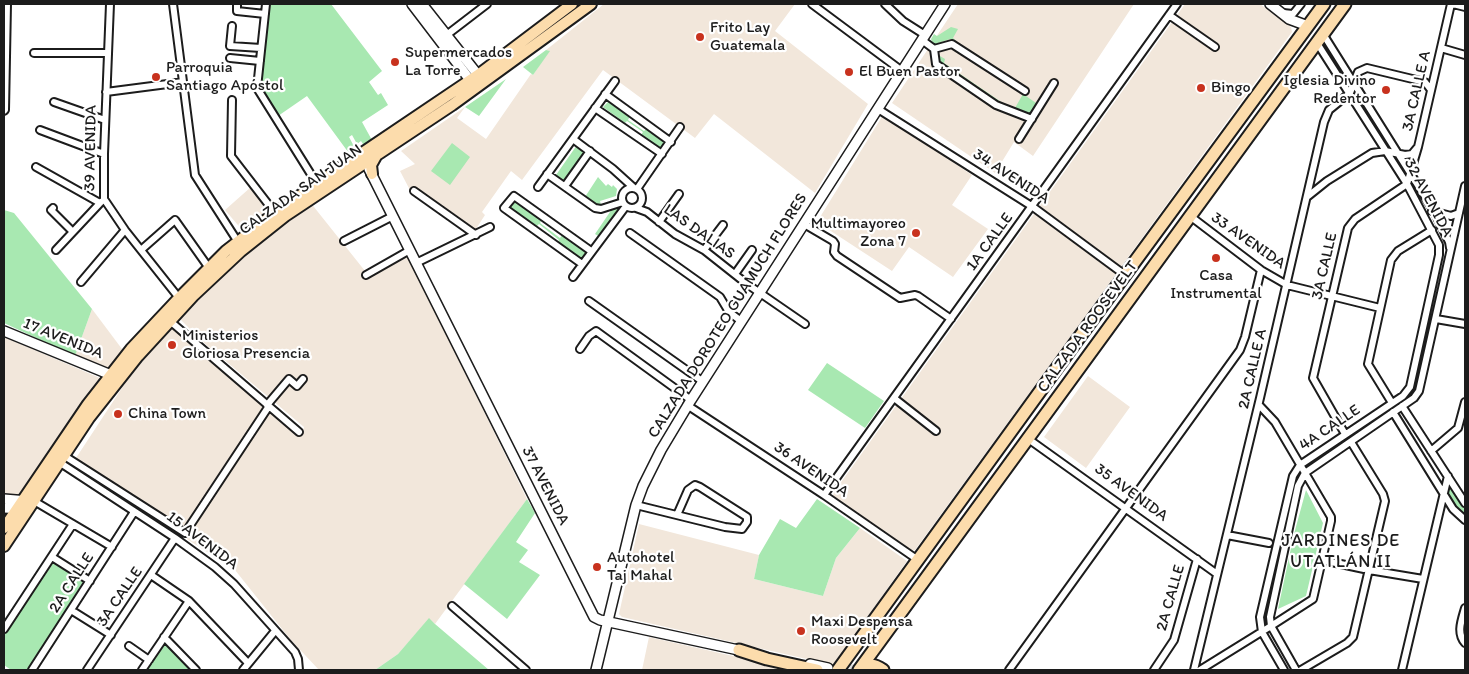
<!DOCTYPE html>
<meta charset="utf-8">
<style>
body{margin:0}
#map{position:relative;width:1469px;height:674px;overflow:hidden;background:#fff;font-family:Itim,sans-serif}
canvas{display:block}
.frame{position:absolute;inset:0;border:5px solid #1c1c1c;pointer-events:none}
</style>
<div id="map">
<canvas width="1469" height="674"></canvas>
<div class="frame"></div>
</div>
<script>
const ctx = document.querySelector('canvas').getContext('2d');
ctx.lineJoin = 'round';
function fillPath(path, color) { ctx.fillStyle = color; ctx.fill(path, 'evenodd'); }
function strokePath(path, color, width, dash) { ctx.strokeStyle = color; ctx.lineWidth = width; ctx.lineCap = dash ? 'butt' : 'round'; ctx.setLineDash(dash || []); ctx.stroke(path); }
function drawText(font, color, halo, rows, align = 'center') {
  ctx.font = font + ' Itim,sans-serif'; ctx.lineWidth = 4.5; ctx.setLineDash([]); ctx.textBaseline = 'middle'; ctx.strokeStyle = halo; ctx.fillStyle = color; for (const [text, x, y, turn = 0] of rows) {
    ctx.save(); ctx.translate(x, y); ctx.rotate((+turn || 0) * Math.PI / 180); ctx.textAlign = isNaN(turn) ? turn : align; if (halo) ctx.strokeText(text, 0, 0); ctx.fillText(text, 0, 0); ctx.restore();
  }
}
fillPath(new Path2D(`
 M 604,4 L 795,4 L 775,31 L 868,104 L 815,193 L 714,114 L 695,138 L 603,70 L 522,180 L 511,171 L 482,212 L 485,215 L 472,235 L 412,194 L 400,171 L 415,164 L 401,151 L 465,107 L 457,118 L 486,139 L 531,74 L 533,75 L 549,51 L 546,50 Z
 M 958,4 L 1134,4 L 1033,156 L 1014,142 L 995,173 L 892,103 Z
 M 1185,4 L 1260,4 L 1291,27 L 1292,32 L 915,550 L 910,550 L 833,496 L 834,492 Z
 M 883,115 L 972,175 L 952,205 L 988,229 L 953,277 L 909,247 L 892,271 L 817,222 Z
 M 251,187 L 269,208 L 243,231 L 225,210 Z
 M 310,202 L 369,276 L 408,257 L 527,499 L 435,624 L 429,619 L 398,654 L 375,670 L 319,670 L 290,639 L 235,570 L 187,539 L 189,534 L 74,461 L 139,362 L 170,330 L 175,329 L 302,436 L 304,427 L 203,342 L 180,319 L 226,271 Z
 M 92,309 L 125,353 L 109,371 L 75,356 Z
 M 4,337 L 100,378 L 17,497 L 4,496 Z
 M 1088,376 L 1130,407 L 1086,468 L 1044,437 Z
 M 639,524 L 759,555 L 754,579 L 823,596 L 836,558 L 860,528 L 907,561 L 833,665 L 622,617 L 619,614 Z
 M 649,637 L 795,670 L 642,670 Z`), '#f2e7db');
fillPath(new Path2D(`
 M 268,4 L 331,4 L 382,71 L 369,82 L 378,95 L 381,93 L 388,105 L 362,122 L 373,142 L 365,147 L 361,141 L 357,144 L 352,135 L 349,137 L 357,152 L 351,156 L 307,96 L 278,116 L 260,87 Z
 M 951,27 L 958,29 L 953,38 L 956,41 L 950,39 L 935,44 L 932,42 L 931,39 L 934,34 L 937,36 Z
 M 546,50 L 550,51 L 533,75 L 523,67 Z
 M 940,56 L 945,59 L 944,63 L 1007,106 L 999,103 L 940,65 L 937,57 Z
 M 506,79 L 479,116 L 465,107 Z
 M 1023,94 L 1039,105 L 1032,114 L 1015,108 Z
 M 609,101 L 630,116 L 628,120 L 644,131 L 647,128 L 668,143 L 662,151 L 641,135 L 643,132 L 627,121 L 625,123 L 603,107 Z
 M 452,143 L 470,157 L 450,185 L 431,171 Z
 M 577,145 L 587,152 L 565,182 L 556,175 Z
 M 598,177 L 606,186 L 608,184 L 612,187 L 613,185 L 617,189 L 616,196 L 600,201 L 601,205 L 598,206 L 585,197 Z
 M 514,200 L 542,219 L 540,223 L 560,238 L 562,235 L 588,253 L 582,261 L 557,243 L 559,240 L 539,224 L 536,227 L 508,208 Z
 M 620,206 L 622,208 L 600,237 L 595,234 L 612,209 Z
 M 4,210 L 14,213 L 92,309 L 75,356 L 4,323 Z
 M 827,363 L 884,401 L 865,428 L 808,390 Z
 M 1448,483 L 1465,508 L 1465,516 L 1455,506 L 1446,493 Z
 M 1306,490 L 1323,523 L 1306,596 L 1278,609 L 1294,534 Z
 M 527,499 L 535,513 L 516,542 L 528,550 L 519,562 L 540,575 L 507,619 L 464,584 Z
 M 817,499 L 860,528 L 836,558 L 823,596 L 754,579 L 759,555 L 780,519 L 796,528 Z
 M 53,563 L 83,582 L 28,670 L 11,670 L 4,665 L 4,635 Z
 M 429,618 L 435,624 L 489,670 L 375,670 L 398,654 Z
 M 165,641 L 192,670 L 145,670 Z`), '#a8e8b1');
strokePath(new Path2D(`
 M 836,669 L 865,669`), '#ddd', 9, [9, 4.5]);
const street = new Path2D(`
 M 110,4 L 104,154 L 104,199 L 125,230 L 179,298
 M 173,4 L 195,175 L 238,242
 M 237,4 L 237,11 L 265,14
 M 266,4 L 257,88 L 317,184
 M 812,4 L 902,71
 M 885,4 L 903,21 L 925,35
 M 1453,4 L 1465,7
 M 1283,13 L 1293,14 L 1301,4
 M 1169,15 L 1215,47
 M 232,26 L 230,46 L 261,48
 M 1323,34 L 1434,211 L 1449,242 L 1450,248
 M 444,37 L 487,4
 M 922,40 L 934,49
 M 1441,48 L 1465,55
 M 934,49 L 936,64 L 996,105 L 1032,119
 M 934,49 L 952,44 L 1025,91
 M 34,53 L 108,53
 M 230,58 L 260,61
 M 106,92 L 183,82
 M 605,94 L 671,142
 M 232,100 L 231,156 L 275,213
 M 54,102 L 105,120
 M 595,108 L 662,154
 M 878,109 L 1033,207 L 1125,275
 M 4,111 L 5,110 L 7,4
 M 40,130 L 104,154
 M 573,139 L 613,169 L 634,188
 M 1019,139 L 1054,83
 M 36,167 L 100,203
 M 547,174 L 595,208 L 601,209 L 623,202
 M 565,186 L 590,151
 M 538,187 L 615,81
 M622 198a10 10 0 1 1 20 0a10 10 0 1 1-20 0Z
 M 637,189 L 680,127
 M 414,191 L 476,235
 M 1307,197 L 1327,181 L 1372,153 L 1385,151 L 1405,155 L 1412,154 L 1417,148
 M 53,208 L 51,210 L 73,232
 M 636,208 L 647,212 L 675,234 L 704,250 L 747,284 L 805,324
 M 1432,211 L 1451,216 L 1459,213
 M 1190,216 L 1261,270 L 1287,285 L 1380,308
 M 659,222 L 679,194
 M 804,224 L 833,241 L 835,244 L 834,252 L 837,256 L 900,298 L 915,295 L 918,296 L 951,319
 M 630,233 L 720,297 L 729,312 L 741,321
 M 344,241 L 393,216
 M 56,250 L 101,202
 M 141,250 L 175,220 L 209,268
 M 704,250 L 723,225
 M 416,263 L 490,227
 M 582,264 L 504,208 L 514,196 L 591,251
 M 735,274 L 752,250
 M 366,275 L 410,250
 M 573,277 L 626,206
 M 81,282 L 125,230
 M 589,301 L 702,381
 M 1436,319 L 1465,324
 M 170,321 L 299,432
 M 580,349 L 589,336 L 596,331 L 691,400
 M 894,398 L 936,431
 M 1392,403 L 1368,364 L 1391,260 L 1398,251 L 1432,230
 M 267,405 L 289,379 L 297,386 L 303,379
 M 687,405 L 824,495 L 918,560
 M 1402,406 L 1465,503
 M 1393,412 L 1453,509 L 1465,520
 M 1345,434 L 1313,378 L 1348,228 L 1355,219 L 1407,184 L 1418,147 L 1451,4
 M 1027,438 L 1217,574
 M 1431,451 L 1458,428 L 1465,402
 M 63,455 L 185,533 L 269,406
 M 59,462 L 175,538 L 215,567 L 234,584 L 295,652 L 298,659 L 299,670
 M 824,495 L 1177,4
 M 34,501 L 112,547
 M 636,505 L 725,527 L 742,529 L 747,522 L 747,517 L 700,487 L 695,485 L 688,490 L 677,515
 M 1227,535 L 1269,543
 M 52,557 L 90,581
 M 1322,560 L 1364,569
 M 1369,570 L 1423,579
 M 151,575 L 189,601 L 248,663
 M 452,606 L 526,670
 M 1465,608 C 1462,619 1456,633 1465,643
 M 71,610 L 111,635
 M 4,629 L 73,524
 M 164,637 L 196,670
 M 129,646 L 149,660
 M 32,670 L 134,512
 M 87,670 L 175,538
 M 142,670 L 189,601
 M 243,670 L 275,631
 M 1009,670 L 1240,350 L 1245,337 L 1261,270
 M 1154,670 L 1174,640 L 1197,559
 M 1194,670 L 1260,398 L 1324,122 L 1329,110 L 1350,93 L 1358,72 L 1367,68 L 1425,82 L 1431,90
 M 1200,670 L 1271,626 L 1313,599 L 1331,521 L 1331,517 L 1275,422 L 1259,405
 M 1284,670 L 1262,632 L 1260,617 L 1293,476 L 1300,465 L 1403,396 L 1410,387 L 1439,255 L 1439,245 L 1407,184 L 1317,43
 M 1296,670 L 1271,626 L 1270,617 L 1298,486 L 1305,473 L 1414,398 L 1419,391 L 1465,186
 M 1301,670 L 1347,643 L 1353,637 L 1385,501 L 1383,494 L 1351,442
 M 1402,670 L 1448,476`);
const secondary = new Path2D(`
 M 412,4 L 470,80
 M 422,4 L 478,75
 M 1270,4 L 1289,19 L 1308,26
 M 369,169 L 594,617 L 600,620 L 743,651
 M 4,331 L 111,375
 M 4,499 L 28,501
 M 4,508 L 23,509
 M 810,664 L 828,668
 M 596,670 L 636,505 L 643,486 L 661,450 L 691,400 L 945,4`);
const primary = new Path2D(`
 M 372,174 L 371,165 L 376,156
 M 4,528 L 88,404 L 131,349 L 179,298 L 226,251 L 275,213 L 334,172 L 478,75 L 572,4
 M 4,546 L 89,418 L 138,356 L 193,296 L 241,251 L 285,216 L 452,105 L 591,4`);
const highway = new Path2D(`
 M 739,650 L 767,659 L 817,670
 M 838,670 L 1078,339 L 1324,4
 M 859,670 L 1345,4
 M 862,670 C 871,663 874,664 883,670`);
strokePath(street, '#1c1c1c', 10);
strokePath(secondary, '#1c1c1c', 12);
strokePath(primary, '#1c1c1c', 14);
strokePath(highway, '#1c1c1c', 15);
strokePath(street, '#fff', 6);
strokePath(secondary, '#fff', 9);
strokePath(primary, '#fcdcac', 10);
strokePath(highway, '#fcdcac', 11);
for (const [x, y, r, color] of [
 [700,37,5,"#c8321e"],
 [395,62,5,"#c8321e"],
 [849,72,5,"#c8321e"],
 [156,77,5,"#c8321e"],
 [1201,88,5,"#c8321e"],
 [1386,90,5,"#c8321e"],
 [916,233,5,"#c8321e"],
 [1216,258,5,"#c8321e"],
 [172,345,5,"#c8321e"],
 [118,414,5,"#c8321e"],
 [597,567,5,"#c8321e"],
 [801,631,5,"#c8321e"]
]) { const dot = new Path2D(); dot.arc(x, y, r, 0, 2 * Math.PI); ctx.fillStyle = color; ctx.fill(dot); strokePath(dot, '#fff', 2); }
drawText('16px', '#1c1c1c', '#fff', [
 ["Frito Lay",710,28],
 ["Guatemala",710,46],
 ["Supermercados",405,53],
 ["La Torre",405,71],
 ["Parroquia",166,68],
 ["Santiago Apóstol",166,86],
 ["El Buen Pastor",859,72],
 ["Iglesia Divino",1376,81,"right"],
 ["Redentor",1376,99,"right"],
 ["Bingo",1211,88],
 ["Multimayoreo",906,224,"right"],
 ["Zona 7",906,242,"right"],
 ["Casa",1216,276,"center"],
 ["Instrumental",1216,294,"center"],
 ["Ministerios",182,336],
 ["Gloriosa Presencia",182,354],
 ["China Town",128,414],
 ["Autohotel",607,558],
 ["Taj Mahal",607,576],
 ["Maxi Despensa",811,622],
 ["Roosevelt",811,640]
], 'left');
drawText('16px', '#1c1c1c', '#fff', [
 ["3A CALLE A",1417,91,-77],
 ["39 AVENIDA",91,148,-89],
 ["34 AVENIDA",1011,177,33],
 ["CALZADA SAN JUAN",301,190,-35],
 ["32 AVENIDA",1428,198,62],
 ["LAS DALIAS",699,232,35],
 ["33 AVENIDA",1248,241,35],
 ["1A CALLE",990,242,-54],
 ["3A CALLE",1325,266,-77],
 ["CALZADA DOROTEO GUAMUCH FLORES",728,316,-58],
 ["CALZADA ROOSEVELT",1088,327,-54],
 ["17 AVENIDA",63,339,22],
 ["2A CALLE A",1253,369,-77],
 ["4A CALLE",1330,428,-34],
 ["36 AVENIDA",811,470,34],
 ["37 AVENIDA",545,486,63],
 ["35 AVENIDA",1131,493,36],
 ["15 AVENIDA",202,541,37],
 ["2A CALLE",72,583,-57],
 ["3A CALLE",120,597,-56],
 ["2A CALLE",1171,598,-74]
]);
ctx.letterSpacing = '1px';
drawText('18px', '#1c1c1c', '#fff', [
 ["JARDINES DE",1341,541],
 ["UTATLÁN II",1341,562]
]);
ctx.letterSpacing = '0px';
</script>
